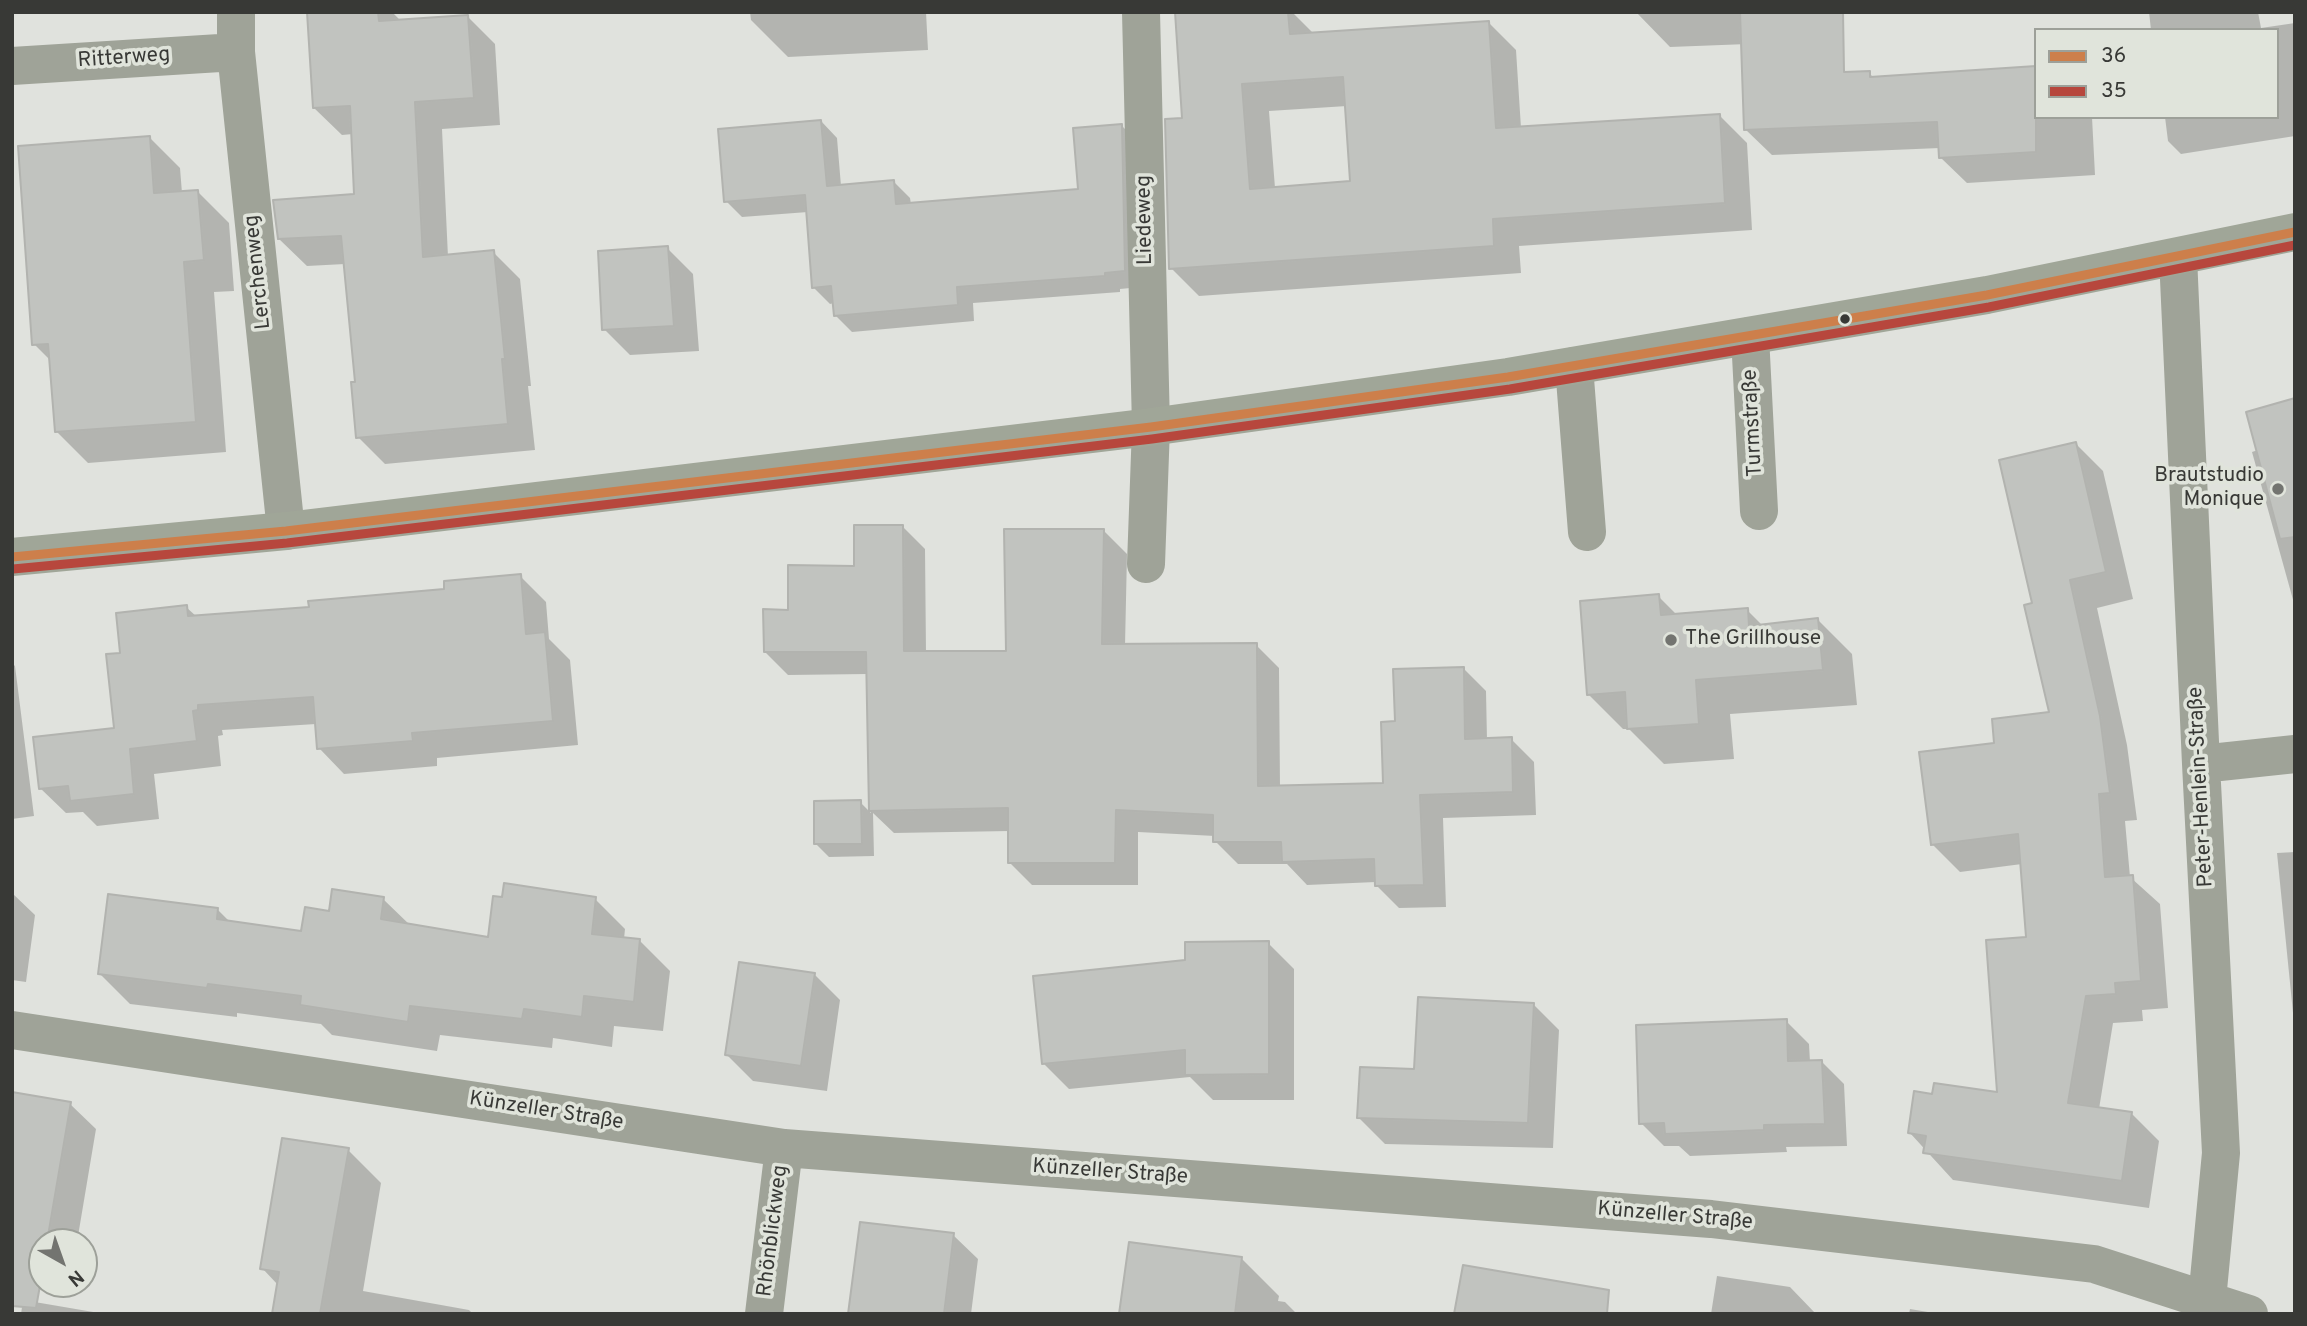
<!DOCTYPE html>
<meta charset="utf-8">
<style>
body{margin:0}
#map{position:relative;width:2307px;height:1326px;overflow:hidden;background:#e0e2dd;font-family:Overpass,sans-serif}
canvas{display:block}
.frame{position:absolute;inset:0;border:14px solid #383936;pointer-events:none}
.legend{position:absolute;left:2034px;top:28px;width:245px;height:91px;box-sizing:border-box;background:#e0e4db;border:2px solid #9da099;margin:0;padding:9px 12px;list-style:none;font-size:21px;color:#383936}
.legend li{display:flex;align-items:center;gap:14px;height:35px}
.legend b{width:35px;border:2px solid #9da099}
.north{position:absolute;left:28px;top:1228px;width:70px;height:70px;box-sizing:border-box;background:#e0e4db;border:2px solid #9da099;border-radius:50%;rotate:140deg;font-size:19px;font-weight:700;line-height:28px;text-align:center;color:#383936}
.north::after{content:'';display:block;margin:auto;width:24px;height:32px;background:#737470;clip-path:polygon(50% 0,100% 100%,50% 72%,0 100%)}
</style>
<div id="map">
<canvas width="2307" height="1326"></canvas>
<div class="frame"></div>
<ul class="legend">
<li><b style="height:9px;background:#cd7f4b"></b>36</li>
<li><b style="height:9px;background:#b7473d"></b>35</li>
</ul>
<div class="north">N</div>
</div>
<script>
const ctx = document.querySelector('canvas').getContext('2d');
ctx.lineJoin = 'round';
function fillPath(path, color) { ctx.fillStyle = color; ctx.fill(path, 'evenodd'); }
function strokePath(path, color, width, dash) { ctx.strokeStyle = color; ctx.lineWidth = width; ctx.lineCap = dash ? 'butt' : 'round'; ctx.setLineDash(dash || []); ctx.stroke(path); }
function drawText(font, color, halo, rows, align = 'center') {
  ctx.font = font + ' Overpass,sans-serif'; ctx.lineWidth = 7; ctx.setLineDash([]); ctx.textBaseline = 'middle'; ctx.strokeStyle = halo; ctx.fillStyle = color; for (const [text, x, y, turn = 0] of rows) {
    ctx.save(); ctx.translate(x, y); ctx.rotate((+turn || 0) * Math.PI / 180); ctx.textAlign = isNaN(turn) ? turn : align; if (halo) ctx.strokeText(text, 0, 0); ctx.fillText(text, 0, 0); ctx.restore();
  }
}
fillPath(new Path2D(`
 M 308,12 L 392,12 L 401,21 L 468,17 L 495,44 L 500,125 L 442,129 L 448,257 L 493,252 L 520,279 L 531,386 L 528,386 L 535,450 L 385,464 L 358,437 L 357,383 L 345,264 L 307,266 L 279,239 L 356,195 L 353,134 L 342,135 L 314,108 Z
 M 750,12 L 926,12 L 928,50 L 788,57 L 751,20 Z
 M 1177,12 L 1292,12 L 1314,34 L 1488,22 L 1516,50 L 1521,128 L 1719,115 L 1747,143 L 1752,230 L 1519,246 L 1521,273 L 1199,296 L 1171,268 L 1184,120 ZM 1347,106 L 1352,182 L 1275,188 L 1269,111 Z
 M 1636,12 L 1772,12 L 1774,43 L 1670,47 Z
 M 2149,12 L 2258,12 L 2261,28 L 2295,23 L 2295,136 L 2181,154 L 2168,141 L 2165,117 L 2277,117 L 2277,30 L 2151,30 Z
 M 1869,73 L 1875,79 L 2036,117 L 2092,117 L 2095,175 L 1967,183 L 1941,158 L 1940,148 L 1772,155 L 1746,130 Z
 M 821,121 L 837,138 L 841,186 L 894,182 L 910,198 L 911,204 L 1079,191 L 1121,125 L 1138,142 L 1141,287 L 1120,289 L 1120,292 L 973,303 L 974,321 L 852,332 L 836,316 L 834,303 L 830,304 L 813,287 L 808,212 L 742,217 L 726,201 Z
 M 149,137 L 180,168 L 182,193 L 198,192 L 229,223 L 234,291 L 214,292 L 226,452 L 88,463 L 57,432 L 52,362 L 34,344 Z
 M 667,248 L 693,274 L 699,351 L 630,355 L 604,329 Z
 M 2295,400 L 2295,607 L 2252,452 L 2258,450 Z
 M 2076,444 L 2103,471 L 2133,599 L 2097,608 L 2127,745 L 2137,820 L 2125,821 L 2130,877 L 2160,904 L 2168,1008 L 2142,1010 L 2143,1021 L 2113,1023 L 2099,1109 L 2132,1114 L 2159,1141 L 2149,1208 L 1953,1180 L 1910,1133 L 1933,1096 L 1999,1094 L 2028,938 L 2022,864 L 1960,872 L 1933,845 L 1996,744 L 2051,713 L 2034,604 Z
 M 902,526 L 925,549 L 926,653 L 1008,652 L 1104,531 L 1127,554 L 1125,646 L 1256,645 L 1279,668 L 1280,787 L 1384,785 L 1396,723 L 1463,668 L 1486,691 L 1487,740 L 1511,739 L 1534,762 L 1536,815 L 1443,818 L 1446,907 L 1399,908 L 1376,885 L 1376,882 L 1307,885 L 1287,864 L 1238,864 L 1215,841 L 1215,836 L 1138,832 L 1138,885 L 1032,885 L 1009,862 L 1010,831 L 894,833 L 873,813 L 874,856 L 829,857 L 816,844 L 860,802 L 871,813 L 868,674 L 788,675 L 765,652 L 790,611 L 856,568 Z
 M 520,576 L 546,602 L 549,639 L 570,660 L 578,745 L 437,758 L 437,766 L 344,774 L 319,748 L 316,724 L 222,730 L 223,735 L 218,736 L 221,766 L 154,774 L 159,819 L 97,826 L 83,812 L 66,813 L 40,788 L 116,729 L 122,655 L 186,607 L 197,617 L 310,608 L 446,590 Z
 M 1658,596 L 1677,615 L 1747,610 L 1763,626 L 1817,619 L 1852,654 L 1857,705 L 1730,714 L 1734,759 L 1664,764 L 1629,729 L 1623,729 L 1588,694 Z
 M 12,663 L 15,666 L 34,816 L 12,819 Z
 M 2295,852 L 2295,1033 L 2277,853 Z
 M 12,893 L 35,915 L 26,982 L 12,980 Z
 M 383,899 L 411,926 L 490,939 L 595,899 L 625,929 L 624,939 L 639,940 L 670,971 L 663,1031 L 614,1026 L 612,1047 L 553,1038 L 552,1048 L 440,1035 L 437,1051 L 332,1035 L 321,1024 L 237,1013 L 237,1017 L 130,1004 L 100,974 L 217,909 L 231,923 L 303,932 L 330,913 Z
 M 1268,943 L 1294,969 L 1294,1100 L 1213,1100 L 1190,1077 L 1069,1089 L 1043,1063 L 1186,962 Z
 M 814,974 L 840,1000 L 827,1091 L 753,1081 L 727,1055 Z
 M 1533,1004 L 1559,1030 L 1553,1148 L 1385,1144 L 1359,1118 L 1416,1071 Z
 M 1786,1021 L 1809,1044 L 1810,1062 L 1821,1061 L 1844,1084 L 1847,1146 L 1786,1147 L 1787,1152 L 1690,1156 L 1679,1146 L 1664,1146 L 1641,1123 Z
 M 70,1104 L 96,1129 L 77,1242 L 42,1242 L 42,1249 L 12,1244 Z
 M 348,1150 L 381,1183 L 363,1291 L 469,1310 L 473,1314 L 273,1314 L 278,1285 L 262,1268 Z
 M 953,1235 L 978,1259 L 971,1314 L 850,1314 Z
 M 1242,1259 L 1279,1296 L 1278,1301 L 1285,1302 L 1297,1314 L 1121,1314 Z
 M 1717,1276 L 1790,1287 L 1816,1314 L 1711,1314 Z
 M 23,1300 L 105,1314 L 21,1314 Z
 M 1910,1309 L 1940,1314 L 1909,1314 Z
 M 556,1312 L 578,1314 L 555,1314 Z`), '#0003');
const building = new Path2D(`
 M 307,12 L 378,12 L 379,21 L 468,15 L 474,98 L 415,102 L 423,257 L 494,250 L 505,359 L 502,359 L 508,424 L 356,438 L 351,382 L 355,382 L 341,236 L 278,239 L 273,200 L 354,194 L 350,106 L 313,108 Z
 M 1175,12 L 1288,12 L 1290,34 L 1489,21 L 1496,128 L 1720,114 L 1725,203 L 1493,219 L 1494,246 L 1169,269 L 1165,119 L 1182,118 ZM 1343,77 L 1350,181 L 1250,189 L 1242,84 Z
 M 1740,12 L 1843,12 L 1844,72 L 1870,71 L 1870,77 L 2036,66 L 2036,152 L 1939,158 L 1937,122 L 1744,130 Z
 M 821,120 L 827,186 L 894,180 L 896,204 L 1078,189 L 1073,128 L 1122,124 L 1125,271 L 1105,273 L 1105,276 L 957,287 L 958,305 L 834,316 L 831,286 L 812,288 L 805,195 L 724,202 L 718,129 Z
 M 150,136 L 154,193 L 198,190 L 204,260 L 184,262 L 196,422 L 55,432 L 48,344 L 32,345 L 18,146 Z
 M 668,246 L 674,326 L 602,330 L 598,251 Z
 M 2295,398 L 2295,537 L 2280,539 L 2246,412 Z
 M 2076,442 L 2106,572 L 2070,580 L 2100,716 L 2110,793 L 2099,794 L 2105,877 L 2133,875 L 2141,981 L 2115,983 L 2116,994 L 2086,996 L 2068,1103 L 2132,1112 L 2122,1181 L 1923,1153 L 1926,1136 L 1908,1133 L 1914,1091 L 1932,1094 L 1934,1083 L 1997,1092 L 1986,940 L 2026,937 L 2018,834 L 1931,845 L 1919,752 L 1994,743 L 1992,719 L 2049,712 L 2024,605 L 2032,603 L 1999,460 Z
 M 854,525 L 903,525 L 904,651 L 1006,651 L 1004,529 L 1104,529 L 1102,644 L 1257,643 L 1258,786 L 1383,783 L 1381,722 L 1395,721 L 1393,669 L 1464,667 L 1465,739 L 1512,737 L 1513,792 L 1420,795 L 1424,885 L 1375,886 L 1374,859 L 1282,862 L 1281,842 L 1213,842 L 1213,815 L 1116,810 L 1115,863 L 1008,863 L 1008,808 L 869,811 L 866,652 L 764,652 L 763,609 L 788,610 L 788,565 L 854,566 Z
 M 521,574 L 526,634 L 545,632 L 553,721 L 412,733 L 413,741 L 317,749 L 313,697 L 198,705 L 198,710 L 193,711 L 197,741 L 130,749 L 134,794 L 70,801 L 68,786 L 39,789 L 33,737 L 114,728 L 106,654 L 120,653 L 116,613 L 187,605 L 188,616 L 309,607 L 308,601 L 444,589 L 444,581 Z
 M 1659,594 L 1661,615 L 1748,608 L 1749,626 L 1818,618 L 1823,670 L 1696,680 L 1699,724 L 1627,729 L 1625,692 L 1587,695 L 1580,601 Z
 M 861,800 L 862,844 L 814,844 L 814,801 Z
 M 504,883 L 596,897 L 592,934 L 640,939 L 634,1002 L 584,996 L 582,1017 L 524,1009 L 522,1019 L 410,1006 L 408,1022 L 300,1005 L 301,996 L 208,984 L 207,988 L 98,974 L 108,894 L 218,908 L 217,919 L 301,931 L 305,907 L 329,911 L 332,889 L 384,897 L 381,919 L 488,937 L 493,896 L 502,897 Z
 M 1269,941 L 1269,1074 L 1185,1075 L 1185,1050 L 1042,1064 L 1033,976 L 1185,960 L 1185,942 Z
 M 739,962 L 815,973 L 801,1066 L 725,1055 Z
 M 1418,997 L 1534,1003 L 1528,1123 L 1357,1118 L 1360,1067 L 1414,1069 Z
 M 1787,1019 L 1788,1061 L 1822,1060 L 1825,1124 L 1764,1125 L 1764,1130 L 1665,1134 L 1664,1123 L 1639,1124 L 1636,1025 Z
 M 12,1092 L 71,1102 L 47,1242 L 42,1242 L 42,1274 L 36,1308 L 12,1306 Z
 M 282,1138 L 349,1148 L 320,1314 L 272,1314 L 279,1272 L 260,1269 Z
 M 860,1222 L 954,1233 L 944,1314 L 848,1314 Z
 M 1129,1242 L 1242,1257 L 1235,1314 L 1119,1314 Z
 M 1463,1265 L 1609,1290 L 1607,1314 L 1454,1314 Z`);
fillPath(building, '#c1c3bf');
strokePath(building, '#b2b3af', 2);
strokePath(new Path2D(`
 M 236,12 L 236,52 L 286,531
 M 1141,12 L 1151,427 L 1146,564
 M 12,66 L 236,52
 M 2178,257 L 2201,764 L 2221,1153 L 2207,1300 L 2200,1314
 M 1750,336 L 1759,511
 M 1574,366 L 1587,532
 M 2201,764 L 2295,754
 M 12,1030 L 784,1148 L 1711,1219 L 2094,1264 L 2249,1314
 M 764,1314 L 784,1148`), '#9fa398', 38);
strokePath(new Path2D(`
 M 12,557 L 286,531 L 1151,427 L 1508,377 L 1987,295 L 2295,232`), '#a0a698', 38);
strokePath(new Path2D(`
 M 12,557 L 286,531 L 1151,427 L 1508,377 L 1987,295 L 2295,232`), '#cd7f4b', 9);
strokePath(new Path2D(`
 M 13,569 L 287,543 L 1152,439 L 1510,389 L 1989,307 L 2295,245`), '#b7473d', 9);
for (const [x, y, r, color] of [
 [1845,319,6,"#383936"],
 [2278,489,7,"#737470"],
 [1671,640,7,"#737470"]
]) { const dot = new Path2D(); dot.arc(x, y, r, 0, 2 * Math.PI); ctx.fillStyle = color; ctx.fill(dot); strokePath(dot, '#e0e4db', 2.5); }
drawText('21px', '#383936', '#e0e4db', [
 ["Ritterweg",124,59,-4],
 ["Liedeweg",1146,220,-91],
 ["Lerchenweg",259,272,-96],
 ["Turmstraße",1754,423,-93],
 ["Peter-Henlein-Straße",2202,787,-93],
 ["Künzeller Straße",546,1112,9],
 ["Künzeller Straße",1110,1173,4],
 ["Künzeller Straße",1675,1217,5],
 ["Rhönblickweg",774,1231,-83]
]);
drawText('21px', '#383936', '#e0e4db', [
 ["Brautstudio",2264,477],
 ["Monique",2264,501],
 ["The Grillhouse",1685,640,"left"]
], 'right');
</script>
